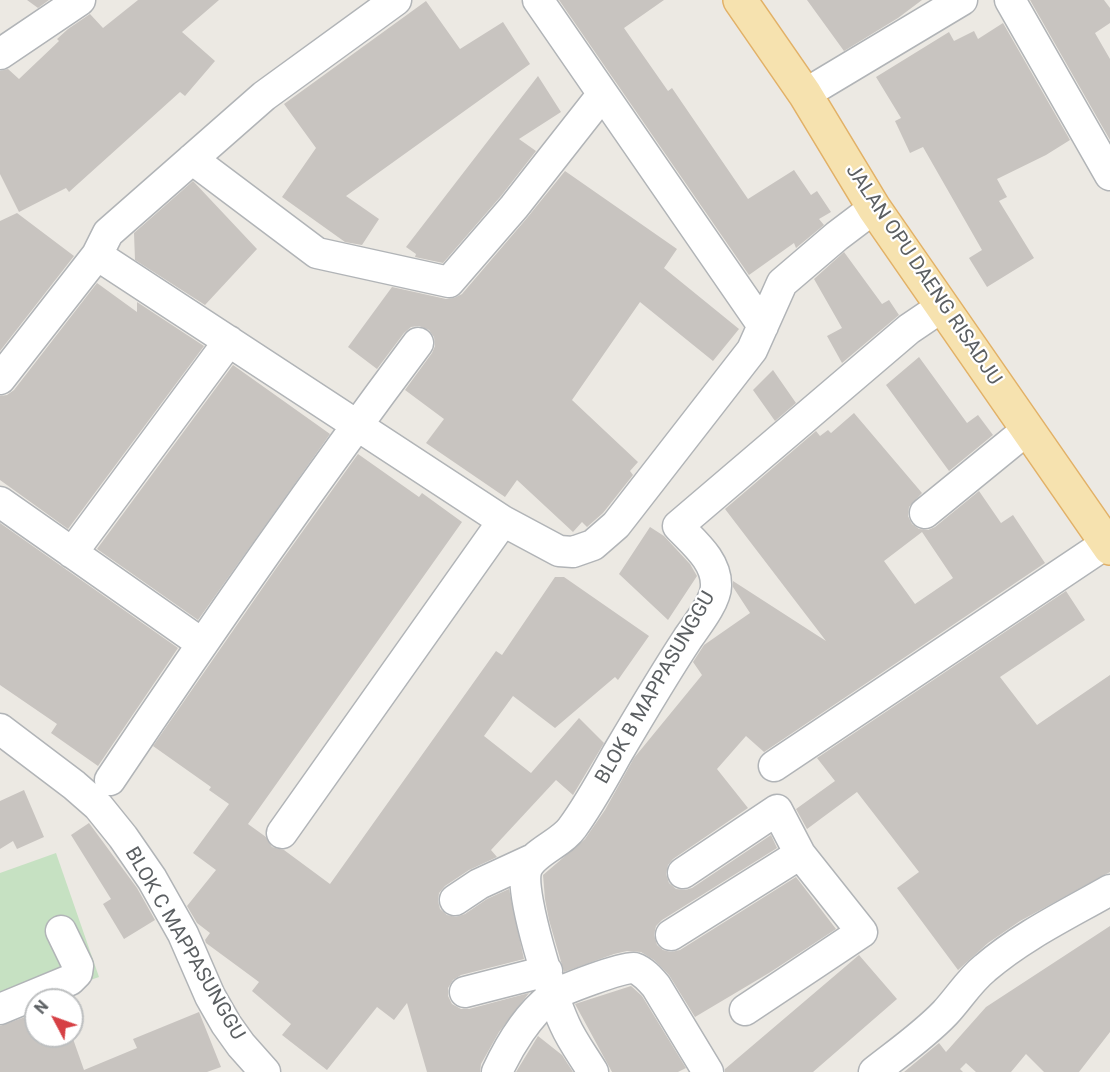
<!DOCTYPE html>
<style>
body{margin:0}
#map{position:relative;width:1110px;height:1072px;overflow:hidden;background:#ece9e3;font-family:Roboto,sans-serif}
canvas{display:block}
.north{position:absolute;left:24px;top:988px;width:60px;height:60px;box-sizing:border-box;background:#fff;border:2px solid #bdbfc0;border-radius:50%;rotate:311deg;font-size:16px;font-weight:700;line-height:24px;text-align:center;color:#5b5f62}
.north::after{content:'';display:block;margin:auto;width:21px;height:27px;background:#d64045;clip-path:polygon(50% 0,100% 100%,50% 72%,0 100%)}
</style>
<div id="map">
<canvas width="1110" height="1072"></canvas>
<div class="north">N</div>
</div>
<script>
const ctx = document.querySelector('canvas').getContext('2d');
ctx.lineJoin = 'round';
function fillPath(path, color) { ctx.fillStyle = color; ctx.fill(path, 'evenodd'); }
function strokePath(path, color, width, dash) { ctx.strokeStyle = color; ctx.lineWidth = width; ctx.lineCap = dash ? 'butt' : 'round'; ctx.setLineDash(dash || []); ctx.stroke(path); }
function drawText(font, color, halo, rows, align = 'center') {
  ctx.font = font + ' Roboto,sans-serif'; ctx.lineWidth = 4.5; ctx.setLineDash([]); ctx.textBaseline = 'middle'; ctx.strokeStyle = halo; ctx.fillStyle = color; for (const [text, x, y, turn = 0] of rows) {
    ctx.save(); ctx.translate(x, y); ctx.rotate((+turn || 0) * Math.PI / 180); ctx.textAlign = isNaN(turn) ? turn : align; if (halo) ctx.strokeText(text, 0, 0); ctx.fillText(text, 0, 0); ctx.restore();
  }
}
fillPath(new Path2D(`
 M 56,853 L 99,977 L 0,1012 L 0,873 Z`), '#c6e1c2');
fillPath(new Path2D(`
 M 27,0 L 49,0 L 38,8 Z
 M 138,0 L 219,0 L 182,32 L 215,61 L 185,96 L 180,92 L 69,192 L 66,188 L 19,212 L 0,174 L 0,71 L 8,69 L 19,79 L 59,41 L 57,39 L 68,29 L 90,14 L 103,28 Z
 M 559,0 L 664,0 L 624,28 L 668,91 L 672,88 L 748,199 L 794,170 L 811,195 L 817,191 L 831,212 L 819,219 L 824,225 L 796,248 L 794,243 L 749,275 Z
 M 807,0 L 922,0 L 898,18 L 844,51 Z
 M 1030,0 L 1104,0 L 1110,8 L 1110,23 L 1095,33 L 1110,59 L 1110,140 Z
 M 426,1 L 460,49 L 503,22 L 530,64 L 346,196 L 379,219 L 362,245 L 345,242 L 282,197 L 316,148 L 284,104 Z
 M 1003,23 L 1070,140 L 1046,155 L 997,179 L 1007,197 L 999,201 L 1034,258 L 987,287 L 969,258 L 982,250 L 923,147 L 910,153 L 895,121 L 901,118 L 876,77 L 949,32 L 954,41 L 974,31 L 978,39 Z
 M 538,76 L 561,112 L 519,139 L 536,151 L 501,196 L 443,263 L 415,257 L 416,254 L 406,247 Z
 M 565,171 L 677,249 L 664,268 L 739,329 L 713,361 L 640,302 L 572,400 L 638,462 L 630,471 L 633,475 L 603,513 L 587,527 L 582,522 L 573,532 L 517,480 L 505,497 L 426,443 L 444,419 L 405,390 L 432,353 L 435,346 L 434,337 L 429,330 L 419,326 L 411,327 L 404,333 L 377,369 L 348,347 L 392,287 L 446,299 L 454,298 L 462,294 L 527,218 Z
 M 193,181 L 257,249 L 205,305 L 135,260 L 134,233 Z
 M 17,213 L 74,256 L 0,351 L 0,221 Z
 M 844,252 L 882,304 L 889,300 L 899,315 L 842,363 L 827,336 L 842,328 L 814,279 Z
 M 97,283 L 137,312 L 137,302 L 204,346 L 68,529 L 0,480 L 0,396 L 7,395 L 14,390 Z
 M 919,357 L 967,423 L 978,415 L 993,435 L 949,471 L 886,385 Z
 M 233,365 L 330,434 L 198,620 L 97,549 Z
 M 773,370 L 796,403 L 775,421 L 753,390 Z
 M 854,413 L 922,493 L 909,507 L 908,516 L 912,524 L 919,529 L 928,530 L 935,527 L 979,491 L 1001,523 L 1013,515 L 1045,563 L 764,752 L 746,736 L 717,769 L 748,808 L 673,859 L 668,865 L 666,874 L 669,883 L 676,889 L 685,890 L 692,888 L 771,835 L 777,848 L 662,920 L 656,926 L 654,935 L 657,945 L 663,950 L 671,952 L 680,950 L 796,877 L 836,929 L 769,973 L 695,1017 L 669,975 L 654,960 L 641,952 L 627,951 L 614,954 L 564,972 L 549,920 L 545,899 L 543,875 L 585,839 L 605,810 L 634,758 L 702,675 L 693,662 L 704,645 L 750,613 L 733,587 L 733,581 L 826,641 L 725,509 L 816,431 L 820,436 L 828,430 L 831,433 ZM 922,532 L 953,578 L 915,604 L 884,561 Z
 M 358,454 L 419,497 L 422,493 L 462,522 L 248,824 L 266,837 L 272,847 L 284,850 L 330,884 L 496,651 L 502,655 L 555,577 L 564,577 L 649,636 L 618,680 L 615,677 L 555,728 L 513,696 L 484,736 L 531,773 L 579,718 L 604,743 L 573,795 L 556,780 L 491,850 L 497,857 L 469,870 L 445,886 L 439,893 L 438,901 L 440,909 L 447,915 L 456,917 L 465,914 L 487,899 L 509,889 L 524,959 L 461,975 L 453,980 L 448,988 L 448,996 L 452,1004 L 461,1009 L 469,1009 L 529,993 L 499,1032 L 481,1064 L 480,1072 L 427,1072 L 407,1003 L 394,1020 L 377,1007 L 327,1070 L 282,1035 L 291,1024 L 252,991 L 259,982 L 206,943 L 205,940 L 210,933 L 197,923 L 187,906 L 216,870 L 193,853 L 229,804 L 209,790 L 211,787 L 153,746 L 275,570 Z
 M 0,523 L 178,648 L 98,766 L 51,733 L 57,724 L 0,685 Z
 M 650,527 L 664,536 L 690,564 L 697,576 L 668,620 L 619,574 Z
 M 1066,591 L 1085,620 L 1000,677 L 1037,725 L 1110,675 L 1110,872 L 1020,921 L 988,943 L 958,970 L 897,888 L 919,872 L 857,792 L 807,829 L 796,809 L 835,781 L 817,758 Z
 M 24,790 L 44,837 L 17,849 L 13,841 L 0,849 L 0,801 Z
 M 89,823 L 137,888 L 155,920 L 124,939 L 103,904 L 111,899 L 71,835 Z
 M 1110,926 L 1110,1032 L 1079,1072 L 1044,1072 L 1026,1054 L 1011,1072 L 976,1072 L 966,1063 L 960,1069 L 963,1072 L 904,1072 L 939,1043 L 946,1052 L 986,1007 Z
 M 859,955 L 897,999 L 813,1072 L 725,1072 L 725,1069 Z
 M 631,986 L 642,996 L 686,1068 L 678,1072 L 612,1072 L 575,1004 Z
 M 199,1012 L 221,1067 L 207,1072 L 0,1072 L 0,1026 L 36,1013 L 36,1036 L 72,1036 L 84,1070 L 137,1048 L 133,1039 Z
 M 538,1036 L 562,1055 L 573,1072 L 516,1072 Z`), '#c8c4c0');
const minor = new Path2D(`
 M 538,0 L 763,326
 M 1010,0 L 1110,175
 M 0,54 L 80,0
 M 805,94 L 962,0
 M 192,159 L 317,253 L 449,282 L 514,207 L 602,95
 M 97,255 L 108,233 L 264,96 L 396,0
 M 0,379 L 97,255 L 503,521 L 559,551 L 573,552 L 593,545 L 616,525 L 752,350 L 782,283 L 837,236 L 874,208
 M 0,502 L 201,643
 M 925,513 L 1028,429
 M 72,553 L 229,341
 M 0,729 L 74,785 L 98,806 L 123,837 L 152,879 L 183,934 L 210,996 L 226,1024 L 241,1045 L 265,1072
 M 774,766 L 1107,543
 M 110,780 C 209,632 311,486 418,343
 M 282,833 L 503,521
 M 683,873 L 777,810 L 800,854
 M 455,900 L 479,884 L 531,860
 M 671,935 L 800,854 L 862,932 L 745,1010
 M 465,992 L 547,971
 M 0,1009 L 70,980 L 77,973 L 78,966 L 61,931
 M 497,1072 C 509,1046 528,1015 551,997 C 560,990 625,966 634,968 C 643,971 650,979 656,986 L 708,1072
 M 593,1072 C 584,1057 572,1041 565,1025 C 553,999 520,896 526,871 C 531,853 561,844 572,828 C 589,805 603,779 617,754 C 640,715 663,676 688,638 C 697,625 716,601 716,586 C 717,561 694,543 678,526 L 909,329 L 943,306
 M 874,1072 C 898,1053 924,1035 945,1013 C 959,998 969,981 985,968 C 1022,936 1068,914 1110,890`);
const major = new Path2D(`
 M 740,0 L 805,94 L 874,208 L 1110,548`);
strokePath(minor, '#b1b4b7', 33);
strokePath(major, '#e2b167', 36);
strokePath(minor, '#fff', 30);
strokePath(major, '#f6e2af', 33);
drawText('20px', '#5b5f62', '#fff', [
 ["JALAN OPU DAENG RISADJU",923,275,56],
 ["BLOK B MAPPASUNGGU",656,688,-60],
 ["BLOK C MAPPASUNGGU",184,944,60]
]);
</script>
